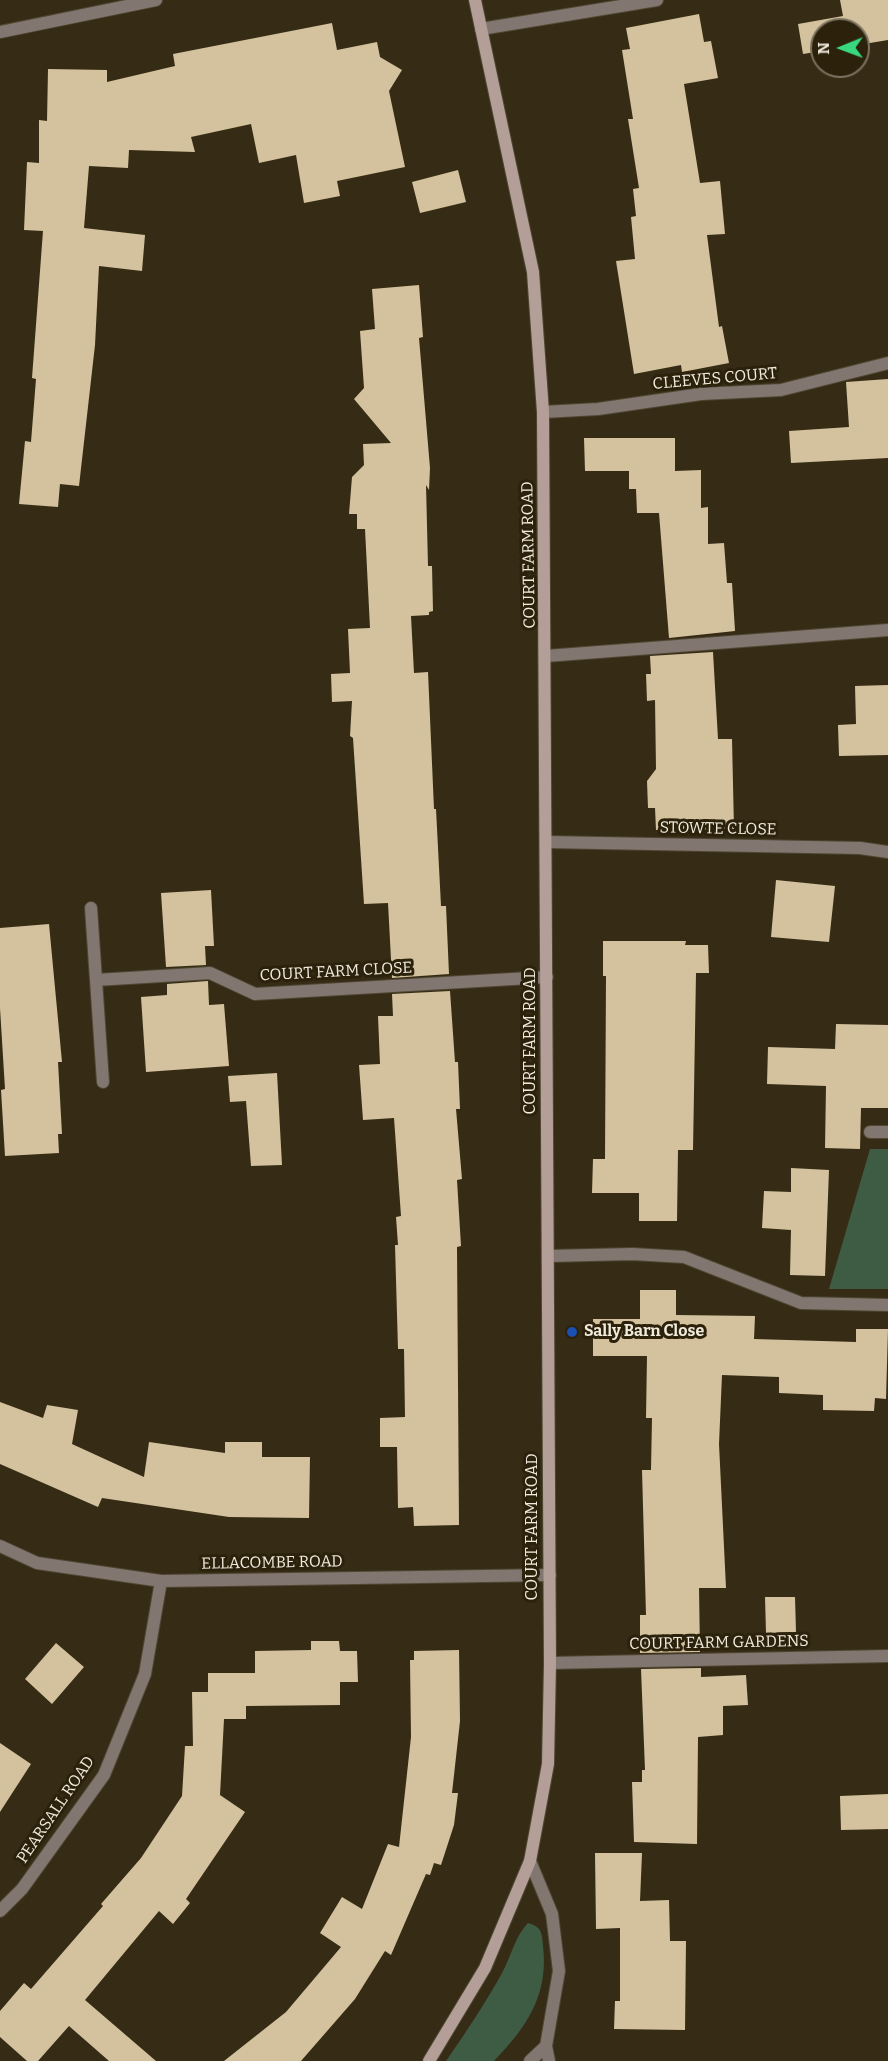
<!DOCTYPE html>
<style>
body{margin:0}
#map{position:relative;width:888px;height:2061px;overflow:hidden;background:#362c16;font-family:Bitter,serif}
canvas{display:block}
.north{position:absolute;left:810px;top:18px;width:60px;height:60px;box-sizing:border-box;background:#2c220c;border:2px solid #7b7260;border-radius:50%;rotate:269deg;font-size:16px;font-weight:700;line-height:24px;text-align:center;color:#f1ebde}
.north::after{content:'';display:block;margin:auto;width:21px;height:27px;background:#39d87f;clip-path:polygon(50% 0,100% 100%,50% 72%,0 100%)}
</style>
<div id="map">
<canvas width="888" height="2061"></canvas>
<div class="north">N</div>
</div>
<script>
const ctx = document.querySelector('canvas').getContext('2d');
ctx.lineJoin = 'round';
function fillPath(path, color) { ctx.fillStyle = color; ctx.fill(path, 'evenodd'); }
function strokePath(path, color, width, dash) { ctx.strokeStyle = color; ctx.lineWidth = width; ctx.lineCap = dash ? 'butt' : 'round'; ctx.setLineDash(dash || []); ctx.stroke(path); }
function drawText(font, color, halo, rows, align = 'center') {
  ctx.font = font + ' Bitter,serif'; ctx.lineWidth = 6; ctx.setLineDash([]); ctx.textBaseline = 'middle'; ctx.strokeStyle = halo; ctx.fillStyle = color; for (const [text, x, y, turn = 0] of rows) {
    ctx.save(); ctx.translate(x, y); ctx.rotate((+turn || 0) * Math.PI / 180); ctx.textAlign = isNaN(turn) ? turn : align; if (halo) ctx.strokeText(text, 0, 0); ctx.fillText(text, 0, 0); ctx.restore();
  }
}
fillPath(new Path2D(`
 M 870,1149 L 888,1149 L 888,1289 L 829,1289 Z
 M 528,1923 C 542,1927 542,1933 543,1946 C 549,1995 526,2028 494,2061 L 446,2061 C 466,2032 485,2004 502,1973 C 511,1957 515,1936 528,1923 Z`), '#3e5b44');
fillPath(new Path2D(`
 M 840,0 L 888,0 L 888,40 L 858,45 L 858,30 L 822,30 L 822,51 L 803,54 L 798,24 L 843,16 Z
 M 699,14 L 704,42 L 711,41 L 718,78 L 684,84 L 700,183 L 720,181 L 725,234 L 707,235 L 719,327 L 722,326 L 729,363 L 682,372 L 681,365 L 634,374 L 616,261 L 635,259 L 631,217 L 636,216 L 633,189 L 639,188 L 628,119 L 633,119 L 622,50 L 630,49 L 626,28 Z
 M 332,23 L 337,50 L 377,42 L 380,57 L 402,70 L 389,91 L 405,167 L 337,181 L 340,196 L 304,203 L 296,155 L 259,163 L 251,124 L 191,137 L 195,152 L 129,150 L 128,168 L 89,166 L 84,228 L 145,235 L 142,271 L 99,266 L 95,345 L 79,486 L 60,484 L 58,507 L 19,504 L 25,441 L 31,442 L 36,379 L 32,378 L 43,231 L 24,230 L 27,162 L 39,163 L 39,120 L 47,121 L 48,69 L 107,70 L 107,82 L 175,66 L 173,54 Z
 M 458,170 L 466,202 L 420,213 L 412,182 Z
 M 419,285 L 423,337 L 419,338 L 430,468 L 429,490 L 426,485 L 428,566 L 432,566 L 433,611 L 429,612 L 429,615 L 411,616 L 414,673 L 428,672 L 434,809 L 436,809 L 441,906 L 446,906 L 449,974 L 392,978 L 388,903 L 364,904 L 353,738 L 350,736 L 352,701 L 332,702 L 331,674 L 350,673 L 348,629 L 370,628 L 365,529 L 357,529 L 357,514 L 349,514 L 352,477 L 364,465 L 363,444 L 391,443 L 354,399 L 364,388 L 360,331 L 375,329 L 372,289 Z
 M 888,379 L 888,458 L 791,463 L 789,431 L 849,427 L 846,382 Z
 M 584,438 L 675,438 L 675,471 L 701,470 L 701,508 L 708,507 L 708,544 L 724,543 L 727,583 L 732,583 L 735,631 L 669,638 L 659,513 L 637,513 L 636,489 L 629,489 L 629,471 L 585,471 Z
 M 713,652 L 718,739 L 732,739 L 734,829 L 656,830 L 655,808 L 648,808 L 647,781 L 656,769 L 655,700 L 647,701 L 646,674 L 651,674 L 650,656 Z
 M 888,685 L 888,755 L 839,756 L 838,725 L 856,724 L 855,686 Z
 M 776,880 L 835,886 L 829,942 L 771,937 Z
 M 211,890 L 214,946 L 205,946 L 206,965 L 166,967 L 161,893 Z
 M 49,924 L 62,1062 L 58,1062 L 62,1134 L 58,1134 L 59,1153 L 5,1156 L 1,1090 L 5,1089 L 0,1008 L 0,928 Z
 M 603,941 L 686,941 L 685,945 L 708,945 L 709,973 L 696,973 L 693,1150 L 678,1150 L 677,1221 L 639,1221 L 639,1193 L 592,1193 L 593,1159 L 605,1159 L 606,976 L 603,976 Z
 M 208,981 L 209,1005 L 224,1004 L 229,1066 L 146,1072 L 141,997 L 167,995 L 167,984 Z
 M 450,991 L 455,1062 L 458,1062 L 460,1109 L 456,1109 L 462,1179 L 457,1180 L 461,1246 L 457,1247 L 459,1525 L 414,1526 L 413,1507 L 398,1508 L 397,1447 L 380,1447 L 380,1418 L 405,1417 L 404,1349 L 398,1349 L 395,1245 L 398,1245 L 396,1217 L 401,1216 L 394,1118 L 363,1120 L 359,1065 L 380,1064 L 378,1016 L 393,1016 L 392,994 Z
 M 836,1024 L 888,1025 L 888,1108 L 861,1108 L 860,1149 L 825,1148 L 826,1086 L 767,1084 L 768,1047 L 835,1049 Z
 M 277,1073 L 282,1165 L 251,1166 L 246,1101 L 230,1102 L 228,1076 Z
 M 791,1168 L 829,1170 L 825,1276 L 790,1275 L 791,1230 L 762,1228 L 764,1191 L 791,1192 Z
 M 640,1290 L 676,1290 L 676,1315 L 755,1316 L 754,1339 L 856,1342 L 856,1329 L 888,1329 L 886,1399 L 875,1398 L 874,1411 L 823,1410 L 823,1395 L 779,1393 L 779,1377 L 722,1375 L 719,1444 L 726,1588 L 699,1588 L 700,1652 L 640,1653 L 640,1615 L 646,1615 L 642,1470 L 651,1470 L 652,1418 L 646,1418 L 647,1356 L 593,1356 L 593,1319 L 640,1319 Z
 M 0,1402 L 43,1418 L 47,1405 L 78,1410 L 72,1444 L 144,1477 L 149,1442 L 225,1453 L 225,1442 L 262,1442 L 262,1457 L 310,1457 L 309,1518 L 229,1517 L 102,1498 L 98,1507 L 0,1464 Z
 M 765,1597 L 795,1597 L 796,1632 L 766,1633 Z
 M 311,1641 L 339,1641 L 340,1651 L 357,1651 L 358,1682 L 340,1682 L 340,1705 L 246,1706 L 246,1719 L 224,1719 L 220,1795 L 245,1812 L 186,1899 L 190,1903 L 173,1924 L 159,1911 L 85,2000 L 156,2061 L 109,2061 L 69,2026 L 38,2061 L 27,2061 L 0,2037 L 0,2011 L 24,1983 L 31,1989 L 103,1906 L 101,1904 L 141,1858 L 182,1796 L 185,1746 L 193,1746 L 192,1692 L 208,1692 L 208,1673 L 255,1673 L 255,1651 L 311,1650 Z
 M 56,1643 L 84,1667 L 52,1704 L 25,1679 Z
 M 459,1650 L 460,1721 L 452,1793 L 458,1793 L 454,1825 L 441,1865 L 434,1863 L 430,1875 L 426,1874 L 391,1955 L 385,1951 L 355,1999 L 301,2061 L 224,2061 L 286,2012 L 341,1947 L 320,1933 L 342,1897 L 362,1909 L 388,1844 L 399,1847 L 411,1737 L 410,1660 L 414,1660 L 414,1651 Z
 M 701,1668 L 701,1677 L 746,1675 L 748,1705 L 723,1706 L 723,1735 L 698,1737 L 697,1844 L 634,1842 L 632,1782 L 642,1782 L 642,1770 L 645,1770 L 641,1669 Z
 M 0,1743 L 31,1764 L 0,1812 Z
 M 888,1794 L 888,1829 L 841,1830 L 840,1796 Z
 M 595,1853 L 642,1853 L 640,1901 L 669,1900 L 670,1941 L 686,1941 L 685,2030 L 614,2029 L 615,2001 L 620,2001 L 620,1928 L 596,1929 Z`), '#d3c29d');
const lane = new Path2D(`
 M 547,842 L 860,848 L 888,852
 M 546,2046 L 549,2061
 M 530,2061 L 546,2046 L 559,1971 L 552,1914 L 530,1861`);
const street = new Path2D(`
 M 481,29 L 657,0
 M 0,32 L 156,0
 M 543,412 L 598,409 L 701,394 L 781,390 L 888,363
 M 546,656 L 888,630
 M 91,908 L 96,980
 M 103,1082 L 96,980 L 210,973 L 255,994 L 547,977
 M 870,1132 L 888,1132
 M 549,1256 L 632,1254 L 684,1257 L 801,1303 L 888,1305
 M 0,1546 L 37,1563 L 161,1581 L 550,1575
 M 550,1663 L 888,1656
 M 0,1911 L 22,1889 L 104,1775 L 145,1674 L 161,1581`);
const secondary = new Path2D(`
 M 429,2061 L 485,1968 L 530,1861 L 548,1764 L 550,1663 L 543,412 L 533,272 L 475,0`);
strokePath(lane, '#504732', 14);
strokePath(street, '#504732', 14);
strokePath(secondary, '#504732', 14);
strokePath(lane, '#827671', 12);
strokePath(street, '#827671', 12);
strokePath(secondary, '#b39f97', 12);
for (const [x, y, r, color] of [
 [572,1332,6,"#1a4fb4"]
]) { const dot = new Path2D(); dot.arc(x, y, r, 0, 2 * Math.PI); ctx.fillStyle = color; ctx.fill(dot); strokePath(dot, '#2c220c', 2); }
drawText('16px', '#f1ebde', '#2c220c', [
 ["CLEEVES COURT",715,379,-5],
 ["COURT FARM ROAD",529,555,-91],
 ["STOWTE CLOSE",718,829,1],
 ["COURT FARM CLOSE",336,972,-3],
 ["COURT FARM ROAD",531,1041,-90],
 ["COURT FARM ROAD",533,1527,-90],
 ["ELLACOMBE ROAD",272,1563,-1],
 ["COURT FARM GARDENS",719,1643,-1],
 ["PEARSALL ROAD",56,1810,-56]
]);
drawText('bold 16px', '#f1ebde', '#2c220c', [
 ["Sally Barn Close",584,1332]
], 'left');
</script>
